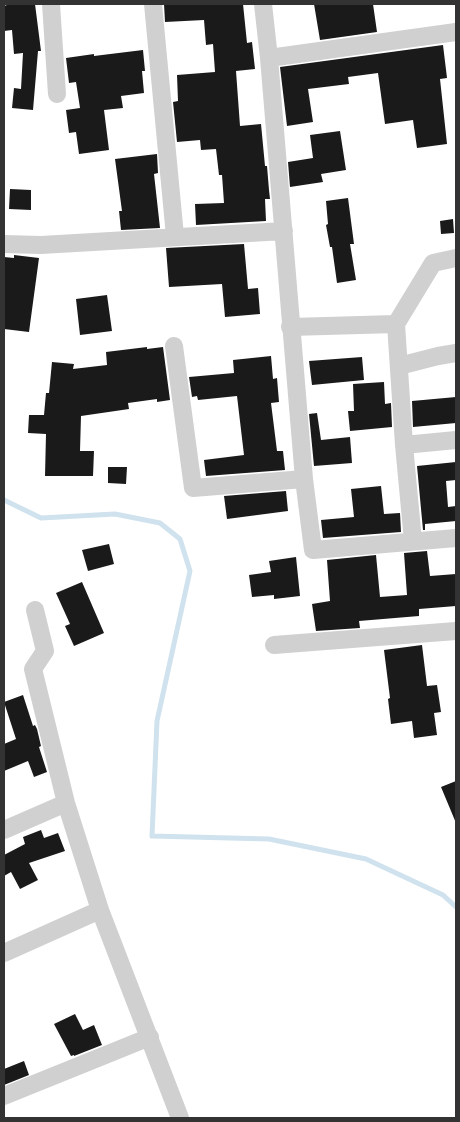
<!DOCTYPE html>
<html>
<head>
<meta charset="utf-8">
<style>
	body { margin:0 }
	#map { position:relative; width:460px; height:1122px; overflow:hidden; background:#fff; font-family:Karla,sans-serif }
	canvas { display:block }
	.frame { position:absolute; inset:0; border:5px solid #333; pointer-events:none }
</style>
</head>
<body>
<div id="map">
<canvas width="460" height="1122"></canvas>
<div class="frame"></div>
</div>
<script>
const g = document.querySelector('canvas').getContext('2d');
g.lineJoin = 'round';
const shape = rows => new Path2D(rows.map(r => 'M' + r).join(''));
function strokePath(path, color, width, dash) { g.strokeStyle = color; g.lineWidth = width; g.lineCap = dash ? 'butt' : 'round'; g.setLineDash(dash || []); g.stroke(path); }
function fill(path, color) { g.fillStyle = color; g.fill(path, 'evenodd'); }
const stream = shape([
	[4,500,41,518,115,514,160,523,180,539,190,571,157,721,152,836,269,839,366,859,443,895,456,907]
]);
const building = shape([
	[6,4,35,4,41,51,38,51,33,110,12,108,14,88,21,89,23,53,14,54,12,30,4,31,4,6,7,5],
	[164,4,243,4,247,43,252,42,255,69,236,71,240,126,261,124,265,166,267,166,269,190,270,199,265,199,266,221,196,225,195,204,224,203,222,175,219,175,216,149,201,150,200,140,177,142,173,102,178,101,177,75,215,72,213,44,206,45,204,20,165,22],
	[314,4,373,4,377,32,320,40],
	[443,45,447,78,440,79,447,144,417,148,413,120,385,124,378,73,348,77,349,84,308,89,313,122,287,126,280,67],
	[143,50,145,71,142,71,144,93,121,96,123,108,104,110,109,150,79,154,76,132,69,133,66,110,80,108,76,82,69,83,66,58,94,54,94,56],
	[340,131,346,170,321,174,323,182,290,187,288,162,313,158,310,135],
	[157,154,158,173,154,174,160,228,121,230,119,211,122,211,115,159],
	[10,189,31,190,31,210,9,209],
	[348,198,354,244,350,244,356,280,337,283,332,247,330,247,326,225,328,224,326,201],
	[453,219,454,233,441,234,440,221],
	[244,244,248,289,258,288,260,314,225,317,222,284,169,287,166,248],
	[14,255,39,258,29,332,4,329,4,257,14,258],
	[107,295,112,331,80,335,76,299],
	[147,347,147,349,163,347,170,400,157,402,157,399,128,403,129,409,81,416,80,451,94,451,93,476,45,476,46,434,28,433,29,415,44,415,46,393,49,393,52,362,74,364,73,369,107,365,106,352],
	[271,356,273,379,277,378,279,402,271,403,277,451,283,451,285,470,206,476,204,460,244,455,237,396,198,400,197,396,192,397,189,377,234,373,233,360],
	[362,357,364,380,312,385,309,361],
	[384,382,385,404,391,403,392,427,350,431,348,411,354,411,353,384],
	[456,397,456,423,413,427,412,401],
	[317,413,321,440,350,437,352,463,314,466,309,414],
	[456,462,456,480,446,481,448,507,456,506,456,521,425,524,425,530,423,530,417,466],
	[108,467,127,467,126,484,108,483],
	[381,486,384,514,400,513,401,532,323,538,321,520,354,517,351,489],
	[286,491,288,511,227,519,224,496],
	[109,544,114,564,88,571,82,550],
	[427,551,430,576,456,574,456,606,419,609,419,616,359,621,360,628,316,631,312,604,330,601,327,560,376,555,380,597,407,595,404,553],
	[296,557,300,596,274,599,274,595,252,597,249,575,271,572,269,561],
	[82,582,104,633,74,646,65,626,70,624,56,593],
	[422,645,427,686,437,685,441,712,434,713,437,735,414,738,412,721,391,724,388,699,390,698,384,650],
	[23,695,33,726,35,725,37,729,41,746,39,747,47,772,34,777,28,761,4,771,4,744,16,739,4,702],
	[456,781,456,823,441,787],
	[41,830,44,838,58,833,65,851,29,863,38,880,20,889,11,872,4,876,4,855,25,844,23,837],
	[75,1014,83,1030,94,1025,102,1045,74,1056,74,1055,71,1056,54,1024],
	[24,1061,29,1075,4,1085,4,1069]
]);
const minor = shape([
	[51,4,57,94],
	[153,4,175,236],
	[263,4,269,58,304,479,313,550,456,538],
	[269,58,456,32],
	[4,244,41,245,284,231],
	[396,324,433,263,456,258],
	[290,327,396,324,404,445,413,541],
	[174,346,193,488,304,479],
	[399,366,438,356,456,353],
	[404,445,456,440],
	[35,610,45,651,33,669,66,803,100,910,180,1118],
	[274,645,456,631],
	[4,830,66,803],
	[4,953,100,910],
	[4,1096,150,1037]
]);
strokePath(stream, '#cfe2ee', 5);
fill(building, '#1a1a1a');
strokePath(minor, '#d0d0d0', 18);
</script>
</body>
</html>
